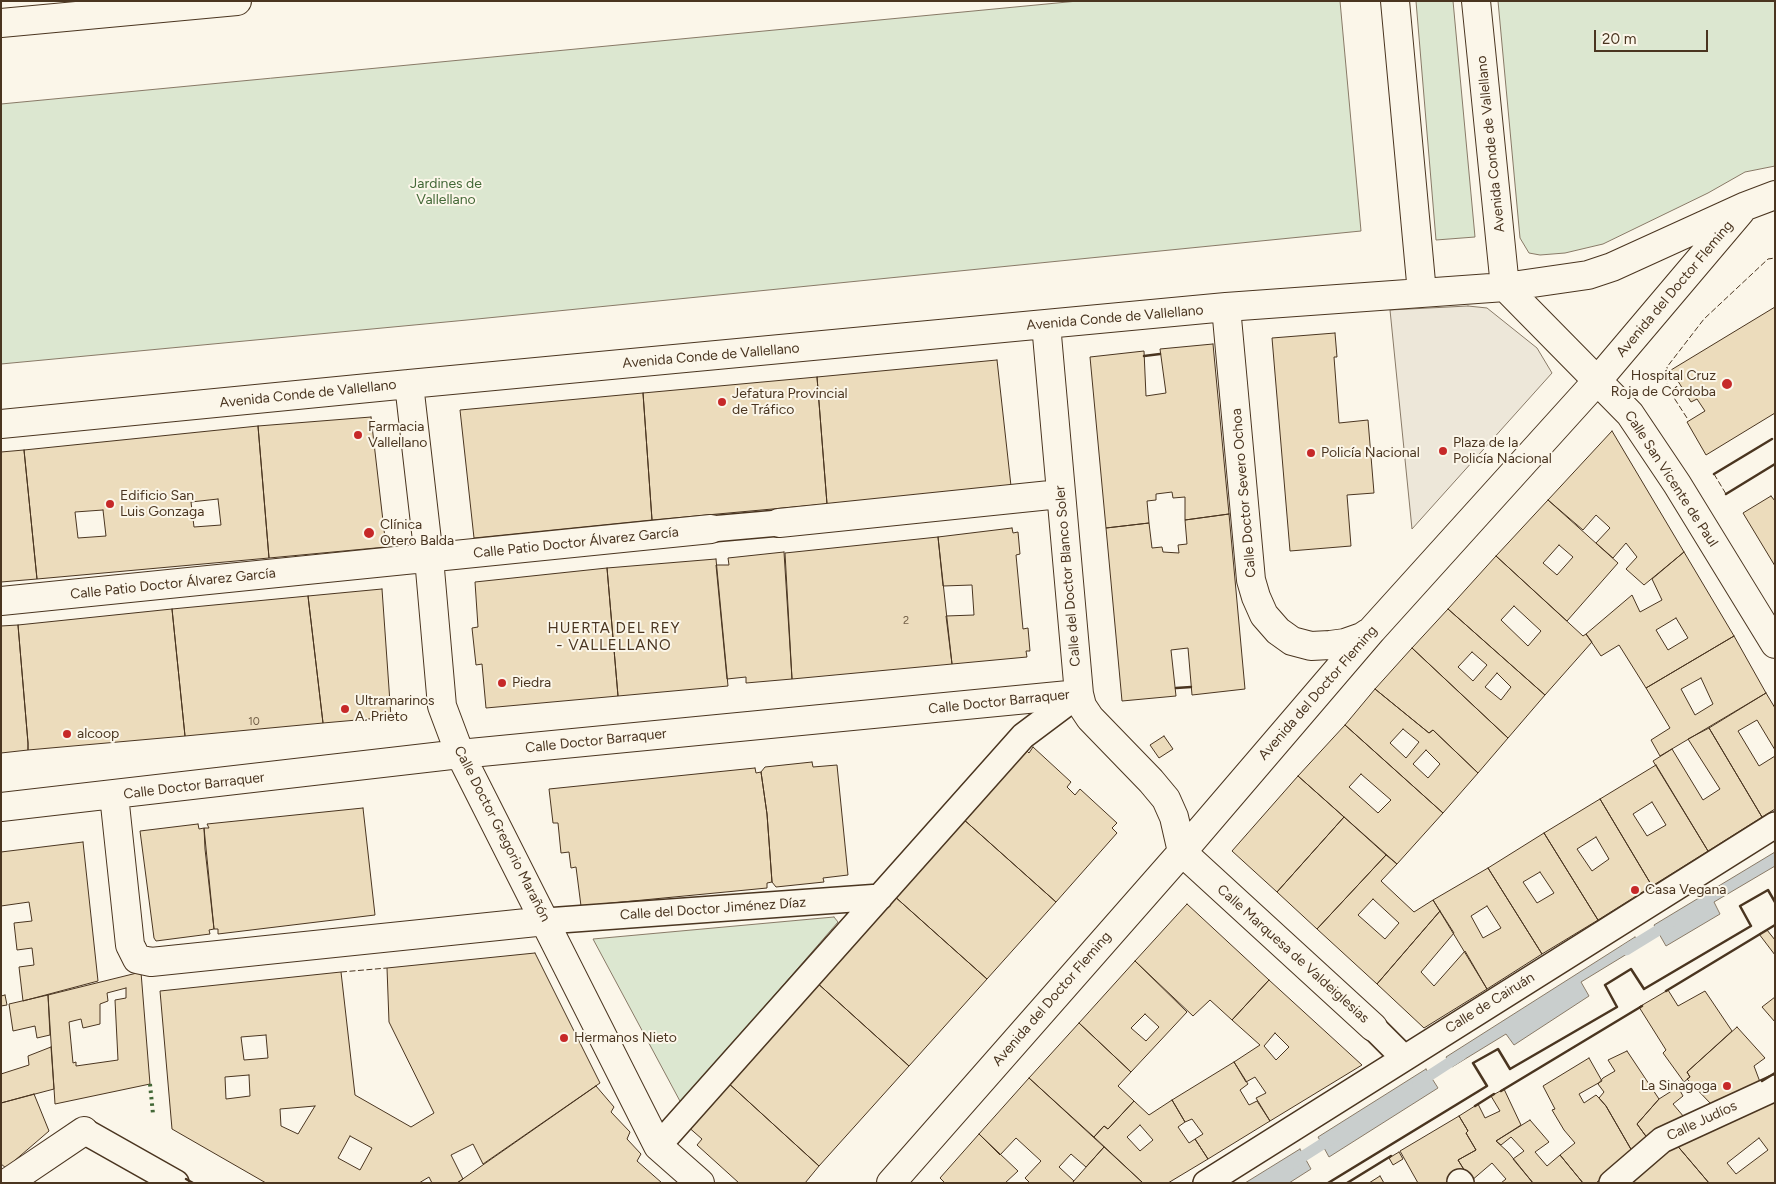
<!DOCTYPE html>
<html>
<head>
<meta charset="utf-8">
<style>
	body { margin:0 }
	#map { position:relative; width:1776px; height:1184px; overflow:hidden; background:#fbf6e9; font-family:Figtree,sans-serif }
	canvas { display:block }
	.frame { position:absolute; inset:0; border:2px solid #4a3520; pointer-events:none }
	.scale { position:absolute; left:1594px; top:30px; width:114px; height:22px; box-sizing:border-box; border:2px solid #4a3520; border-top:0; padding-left:6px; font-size:15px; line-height:18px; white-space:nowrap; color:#4a3520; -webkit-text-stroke:4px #fbf6e9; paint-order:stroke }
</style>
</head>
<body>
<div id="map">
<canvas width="1776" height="1184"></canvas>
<div class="frame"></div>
<div class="scale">20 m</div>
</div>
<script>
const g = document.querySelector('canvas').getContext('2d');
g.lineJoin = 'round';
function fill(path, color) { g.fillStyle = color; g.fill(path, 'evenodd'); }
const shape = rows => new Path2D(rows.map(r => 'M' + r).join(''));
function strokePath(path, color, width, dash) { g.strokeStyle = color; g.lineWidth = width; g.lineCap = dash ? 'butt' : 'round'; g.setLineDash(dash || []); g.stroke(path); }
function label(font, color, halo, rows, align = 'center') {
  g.font = font + ' Figtree,sans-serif'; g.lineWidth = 4; g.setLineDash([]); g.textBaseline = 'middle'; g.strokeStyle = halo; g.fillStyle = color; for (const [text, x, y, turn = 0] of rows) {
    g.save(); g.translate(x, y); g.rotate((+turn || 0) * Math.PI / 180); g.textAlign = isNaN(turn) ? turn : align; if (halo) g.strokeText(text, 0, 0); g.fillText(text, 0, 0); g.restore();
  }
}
const green = shape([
	[1078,1,1340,1,1361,231,467,320,1,364,1,104,1078,1],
	[1416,1,1453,1,1475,237,1436,240,1416,1],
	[1498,1,1775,1,1775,166,1745,172,1708,193,1603,244,1565,253,1540,255,1529,253,1520,238,1498,1],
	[834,917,838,922,681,1103,593,939,834,917]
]);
const parking = shape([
	[1468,306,1487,308,1537,348,1552,373,1412,529,1390,310,1468,306]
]);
const water = shape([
	[1775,852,1775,866,1714,902,1720,914,1666,946,1654,925,1775,852],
	[1635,937,1640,946,1581,982,1589,996,1514,1045,1506,1034,1452,1067,1446,1057,1635,937],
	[1426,1069,1438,1088,1329,1157,1318,1137,1426,1069],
	[1300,1149,1311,1169,1289,1183,1245,1183,1300,1149]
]);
const stream = shape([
	[1626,950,1670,923],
	[1418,1083,1461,1055],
	[1291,1164,1335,1136]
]);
const building = shape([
	[1775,307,1775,413,1706,455,1687,422,1705,411,1697,399,1691,402,1671,370,1775,307],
	[1335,333,1337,357,1334,357,1339,423,1368,420,1374,493,1347,495,1351,546,1290,551,1272,338,1335,333],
	[1213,344,1229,514,1185,520,1185,497,1173,498,1172,492,1156,494,1156,500,1147,501,1149,523,1106,528,1090,357,1144,351,1146,396,1166,393,1160,349,1213,344],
	[997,360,1011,486,827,504,817,377,997,360],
	[817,377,827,504,652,520,643,393,817,377],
	[643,393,652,520,474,538,460,410,643,393],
	[371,417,386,547,269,558,258,426,371,417],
	[258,426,269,558,37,579,24,450,258,426],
	[218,499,221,525,194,527,191,502,218,499],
	[103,510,106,536,78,538,75,512,103,510],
	[1612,431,1684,552,1644,585,1626,569,1637,557,1626,543,1613,558,1596,543,1610,528,1608,526,1596,515,1583,530,1548,500,1612,431],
	[24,450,37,579,1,582,1,452,24,450],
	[1771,496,1775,501,1775,566,1743,513,1771,496],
	[1548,500,1618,563,1567,621,1496,556,1548,500],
	[1559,545,1573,557,1557,575,1543,563,1559,545],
	[1229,514,1245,689,1192,695,1188,648,1171,650,1176,696,1122,701,1106,528,1149,523,1152,548,1162,547,1163,552,1179,553,1178,545,1187,544,1185,520,1229,514],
	[1012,528,1013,533,1018,532,1020,554,1016,555,1023,629,1028,628,1030,651,1026,651,1027,657,952,664,946,616,974,615,972,585,943,586,938,537,1012,528],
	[938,537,952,664,792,679,785,553,938,537],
	[784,552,792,679,746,683,746,677,727,679,716,565,729,565,728,558,784,552],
	[1684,552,1734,636,1646,688,1619,645,1601,656,1586,634,1632,595,1640,612,1662,600,1652,579,1684,552],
	[1676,618,1688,638,1668,650,1656,630,1676,618],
	[1496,556,1583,636,1586,634,1592,642,1545,695,1448,609,1496,556],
	[1514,606,1541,631,1528,646,1501,620,1514,606],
	[716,559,728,686,618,696,607,568,716,559],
	[607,568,618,696,486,708,482,664,476,665,472,628,478,627,475,582,607,568],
	[382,589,391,717,323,723,308,596,382,589],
	[308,596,323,723,185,736,172,609,308,596],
	[172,609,185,736,28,750,28,743,18,625,172,609],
	[1448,609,1545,695,1508,738,1412,648,1448,609],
	[1472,652,1487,665,1473,681,1458,667,1472,652],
	[1497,673,1511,687,1501,700,1485,687,1497,673],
	[18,625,28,743,28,750,1,753,1,626,18,625],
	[1734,636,1766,693,1660,756,1651,740,1670,728,1646,688,1734,636],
	[1701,678,1713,704,1695,715,1681,689,1701,678],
	[1412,648,1508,738,1478,773,1433,730,1429,733,1375,689,1412,648],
	[1375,689,1429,733,1433,730,1478,773,1443,813,1345,725,1375,689],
	[1403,729,1419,742,1406,758,1390,743,1403,729],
	[1426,750,1440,764,1428,778,1413,764,1426,750],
	[1766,693,1775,708,1775,750,1757,720,1738,731,1759,766,1775,756,1775,809,1762,817,1709,728,1766,693],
	[1345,725,1443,813,1397,864,1298,776,1345,725],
	[1361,774,1391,800,1378,813,1349,787,1361,774],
	[1709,728,1762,817,1708,851,1653,761,1672,749,1703,800,1720,789,1688,739,1709,728],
	[1164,736,1173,749,1159,758,1150,745,1164,736],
	[1033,747,1071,782,1067,787,1075,795,1080,789,1117,823,1112,828,1117,833,1056,902,962,818,1024,748,1029,753,1033,747],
	[812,762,813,767,837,765,848,875,823,878,824,882,776,887,772,882,767,814,761,772,765,767,812,762],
	[1656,765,1708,851,1652,886,1600,799,1656,765],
	[1652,802,1666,825,1647,836,1633,814,1652,802],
	[755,768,756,773,761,772,767,814,772,882,767,883,767,888,581,906,576,867,571,868,569,852,561,853,558,823,553,823,549,789,755,768],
	[1298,776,1344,817,1277,892,1232,851,1298,776],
	[1600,799,1652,886,1598,920,1544,833,1600,799],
	[1596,837,1609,859,1592,871,1577,849,1596,837],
	[363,808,375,915,218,934,218,929,214,929,205,849,204,828,209,828,207,824,363,808],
	[1344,817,1386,855,1317,929,1277,892,1344,817],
	[962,818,1056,902,987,979,893,895,962,818],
	[198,824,199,829,204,828,214,929,209,930,210,934,156,941,154,938,140,831,198,824],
	[1544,833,1598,920,1542,954,1488,868,1544,833],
	[1540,872,1554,893,1537,903,1523,882,1540,872],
	[83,842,98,981,23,1001,19,967,34,965,32,948,17,950,14,923,32,921,29,902,1,906,1,852,83,842],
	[1386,855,1397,864,1381,881,1414,912,1433,900,1440,911,1377,984,1317,929,1386,855],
	[1373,899,1399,923,1385,939,1358,915,1373,899],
	[1488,868,1542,954,1487,989,1433,900,1488,868],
	[1487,906,1501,928,1483,938,1471,916,1487,906],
	[893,895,987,979,909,1066,815,981,893,895],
	[1187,904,1269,980,1232,1020,1210,1000,1193,1016,1135,961,1187,904],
	[1440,911,1454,933,1421,972,1434,986,1465,951,1487,989,1424,1028,1377,984,1440,911],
	[1767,930,1775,940,1775,955,1759,934,1767,930],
	[535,953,600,1083,483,1164,473,1144,451,1155,463,1179,457,1183,432,1183,429,1177,419,1183,266,1183,172,1129,160,991,341,972,355,1095,411,1127,434,1113,389,1022,387,968,535,953],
	[266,1035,268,1058,244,1060,241,1037,266,1035],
	[249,1075,250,1096,226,1099,225,1077,249,1075],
	[315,1106,298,1134,281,1126,280,1109,315,1106],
	[350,1136,372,1148,360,1170,338,1158,350,1136],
	[1135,961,1187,1012,1131,1072,1079,1023,1135,961],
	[1145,1014,1159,1027,1146,1041,1131,1028,1145,1014],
	[141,972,150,1084,55,1104,48,995,141,972],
	[126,988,126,998,115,1000,118,1060,76,1066,76,1062,73,1063,69,1022,81,1019,83,1028,100,1024,100,1004,108,1001,107,993,126,988],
	[1269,980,1362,1065,1270,1121,1256,1098,1266,1093,1255,1077,1246,1082,1234,1062,1260,1045,1232,1020,1269,980],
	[1275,1033,1289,1047,1276,1060,1264,1046,1275,1033],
	[815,981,909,1066,819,1166,726,1081,815,981],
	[1668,990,1678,1006,1705,991,1732,1031,1687,1072,1690,1077,1684,1082,1663,1053,1666,1050,1639,1007,1668,990],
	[5,995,7,1005,1,1006,1,996,5,995],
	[48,995,50,1035,37,1038,35,1026,13,1031,9,1004,48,995],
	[1775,997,1775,1022,1762,1007,1775,997],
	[1079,1023,1131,1072,1118,1086,1134,1101,1108,1129,1104,1126,1094,1137,1029,1078,1079,1023],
	[1737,1027,1765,1058,1754,1066,1760,1082,1711,1104,1687,1079,1690,1077,1687,1072,1737,1027],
	[51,1047,54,1089,1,1103,1,1074,29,1065,28,1056,51,1047],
	[1627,1051,1659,1099,1637,1124,1648,1139,1632,1151,1606,1106,1599,1098,1604,1092,1598,1084,1603,1078,1615,1071,1608,1060,1627,1051],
	[1589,1058,1602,1081,1579,1094,1584,1103,1596,1095,1599,1098,1606,1106,1632,1151,1596,1183,1583,1183,1560,1155,1575,1143,1564,1130,1552,1110,1555,1109,1543,1086,1589,1058],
	[1234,1062,1248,1084,1240,1090,1249,1105,1257,1101,1270,1121,1208,1159,1195,1139,1203,1134,1192,1119,1185,1122,1172,1100,1234,1062],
	[1029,1078,1104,1147,1086,1167,1071,1154,1059,1167,1074,1181,1072,1183,1030,1183,1025,1178,1041,1161,1016,1138,1000,1155,979,1134,1029,1078],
	[726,1081,819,1166,805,1183,739,1183,697,1145,702,1139,686,1125,726,1081],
	[596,1086,614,1107,611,1112,630,1132,627,1139,641,1154,637,1161,662,1183,457,1183,596,1086],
	[1678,1087,1683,1096,1673,1104,1684,1117,1648,1139,1637,1124,1659,1099,1678,1087],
	[1504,1089,1521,1125,1496,1141,1508,1152,1533,1183,1501,1183,1506,1179,1492,1163,1471,1181,1458,1160,1476,1150,1466,1133,1468,1131,1459,1116,1478,1104,1485,1118,1500,1111,1491,1096,1504,1089],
	[34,1094,49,1131,6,1168,1,1164,1,1103,34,1094],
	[1172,1100,1185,1122,1178,1127,1189,1143,1195,1139,1208,1159,1168,1183,1143,1183,1094,1137,1104,1126,1108,1129,1134,1101,1149,1115,1172,1100],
	[1140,1125,1153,1140,1140,1151,1127,1137,1140,1125],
	[1775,1100,1775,1183,1709,1183,1675,1143,1775,1100],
	[1759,1138,1768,1150,1736,1174,1727,1163,1759,1138],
	[1459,1116,1468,1131,1466,1133,1476,1150,1458,1160,1468,1176,1458,1183,1418,1183,1400,1151,1459,1116],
	[1530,1120,1549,1142,1535,1152,1547,1166,1560,1155,1583,1183,1533,1183,1513,1159,1524,1151,1511,1137,1501,1145,1496,1141,1530,1120],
	[979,1134,1018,1171,1005,1183,945,1183,940,1178,979,1134],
	[1675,1143,1709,1183,1629,1183,1675,1143],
	[1104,1147,1143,1183,1072,1183,1104,1147],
	[1399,1152,1403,1159,1393,1165,1389,1158,1399,1152],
	[1380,1176,1384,1183,1369,1183,1380,1176]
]);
const pedestrian = shape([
	[711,529,779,523],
	[546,921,880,897],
	[1373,1027,1404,1058],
	[84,1131,176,1183],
	[658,1146,1023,736,1079,694],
	[1460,1182,1461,1183],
	[1206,1183,1775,825],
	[1612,1183,1662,1140,1775,1088]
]);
const minor = shape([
	[1395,1,1422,293],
	[1476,1,1505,287,1630,414,1677,484,1775,644],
	[1226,307,1251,580,1256,597,1264,615,1278,631,1292,641,1311,646,1330,645,1345,643,1362,637,1368,633],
	[1046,324,1079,694,1082,706,1090,718,1151,781,1166,799,1174,817,1182,852,1373,1027],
	[409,384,429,558,442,706,460,754,658,1146,700,1183],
	[1,424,409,384,1226,307,1505,287,1588,275,1612,267,1746,206,1775,195],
	[779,523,1060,494],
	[1,601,711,529],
	[114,795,130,945,137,959,151,962,546,921],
	[1,807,460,754,1079,694],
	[7,1183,84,1131],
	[891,1183,1182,852,1372,630,1597,381,1740,212]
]);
const primary = shape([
	[1,23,237,1]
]);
const hedge = shape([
	[150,1084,153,1114]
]);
const fence = shape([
	[1687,418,1667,387,1667,367,1704,319,1768,259,1775,258],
	[1714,474,1726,494],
	[341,972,387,968],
	[1668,990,1689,977]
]);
const wall = shape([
	[1144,356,1160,354],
	[1714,474,1772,439],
	[1726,494,1775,464],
	[1176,688,1191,687],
	[1666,991,1775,925],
	[1762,1081,1775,1073],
	[1501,1091,1642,1006],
	[1475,1106,1494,1094],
	[186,1179,193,1183],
	[1328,1183,1487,1086,1473,1063,1498,1049,1510,1069,1617,1007,1605,985,1631,969,1644,989,1751,926,1740,906,1768,890,1775,902],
	[1347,1183,1391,1156]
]);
const markers = [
	[1727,384,6,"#c62828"],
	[722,402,5,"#c62828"],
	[358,435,5,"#c62828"],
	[1443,451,5,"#c62828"],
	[1311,453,5,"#c62828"],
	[110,504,5,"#c62828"],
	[369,533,6,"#c62828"],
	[502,683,5,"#c62828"],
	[345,709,5,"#c62828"],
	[67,734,5,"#c62828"],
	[1635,890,5,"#c62828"],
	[564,1038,5,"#c62828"],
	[1727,1086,5,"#c62828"]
];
const numberNames = [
	["2",906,621],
	["10",254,722]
];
const streetNames = [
	["Avenida Conde de Vallellano",1491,144,-96],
	["Avenida del Doctor Fleming",1675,289,-50],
	["Avenida Conde de Vallellano",1115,318,-5],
	["Avenida Conde de Vallellano",711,356,-5],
	["Avenida Conde de Vallellano",308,394,-6],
	["Calle San Vicente de Paul",1671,479,57],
	["Calle Doctor Severo Ochoa",1244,493,-95],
	["Calle Patio Doctor Álvarez García",576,543,-6],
	["Calle del Doctor Blanco Soler",1068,576,-95],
	["Calle Patio Doctor Álvarez García",173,584,-6],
	["Avenida del Doctor Fleming",1318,693,-49],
	["Calle Doctor Barraquer",999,702,-6],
	["Calle Doctor Barraquer",596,741,-6],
	["Calle Doctor Barraquer",194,786,-7],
	["Calle Doctor Gregorio Marañón",502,834,63],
	["Calle del Doctor Jiménez Díaz",713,909,-4],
	["Calle Marquesa de Valdeiglesias",1293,954,42],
	["Avenida del Doctor Fleming",1052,999,-49],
	["Calle de Cairuán",1490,1003,-32],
	["Calle Judíos",1702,1121,-25]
];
const parkNames = [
	["Jardines de",446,184],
	["Vallellano",446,200]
];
const poiNames = [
	["Hospital Cruz",1716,376,"right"],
	["Roja de Córdoba",1716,392,"right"],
	["Jefatura Provincial",732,394],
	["de Tráfico",732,410],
	["Farmacia",368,427],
	["Vallellano",368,443],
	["Plaza de la",1453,443],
	["Policía Nacional",1453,459],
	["Policía Nacional",1321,453],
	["Edificio San",120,496],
	["Luis Gonzaga",120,512],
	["Clínica",380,525],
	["Otero Balda",380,541],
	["Piedra",512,683],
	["Ultramarinos",355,701],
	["A. Prieto",355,717],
	["alcoop",77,734],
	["Casa Vegana",1645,890],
	["Hermanos Nieto",574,1038],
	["La Sinagoga",1717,1086,"right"]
];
const neighbourhoodNames = [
	["HUERTA DEL REY",614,629],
	["- VALLELLANO",614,646]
];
fill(green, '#dce7d0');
strokePath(green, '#887966', 1);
fill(parking, '#ede7d9');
strokePath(parking, '#887966', 1);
fill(water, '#c9cecd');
strokePath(water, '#887966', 1);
strokePath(stream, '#c9cecd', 11);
fill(building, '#ecdcbc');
strokePath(building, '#4a3520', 1);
strokePath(pedestrian, '#4a3520', 28);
strokePath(minor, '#4a3520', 30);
strokePath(primary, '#4a3520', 30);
strokePath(pedestrian, '#fbf6e9', 25);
strokePath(minor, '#fbf6e9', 28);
strokePath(primary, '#fbf6e9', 28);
strokePath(hedge, '#436837', 4, [2.5, 4]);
strokePath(fence, '#4a3520', 1, [6, 2.5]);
strokePath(wall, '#4a3520', 2.5);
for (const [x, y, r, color] of markers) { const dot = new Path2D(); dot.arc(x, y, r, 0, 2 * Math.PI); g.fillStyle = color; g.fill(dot); strokePath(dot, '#fbf6e9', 2); }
label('11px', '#725f47', null, numberNames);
label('14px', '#4a3520', '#fbf6e9', streetNames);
label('14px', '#436837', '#fbf6e9', parkNames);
label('14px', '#4a3520', '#fbf6e9', poiNames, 'left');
g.letterSpacing = '1px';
label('15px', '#4a3520', '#fbf6e9', neighbourhoodNames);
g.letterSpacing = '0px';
</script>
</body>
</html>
